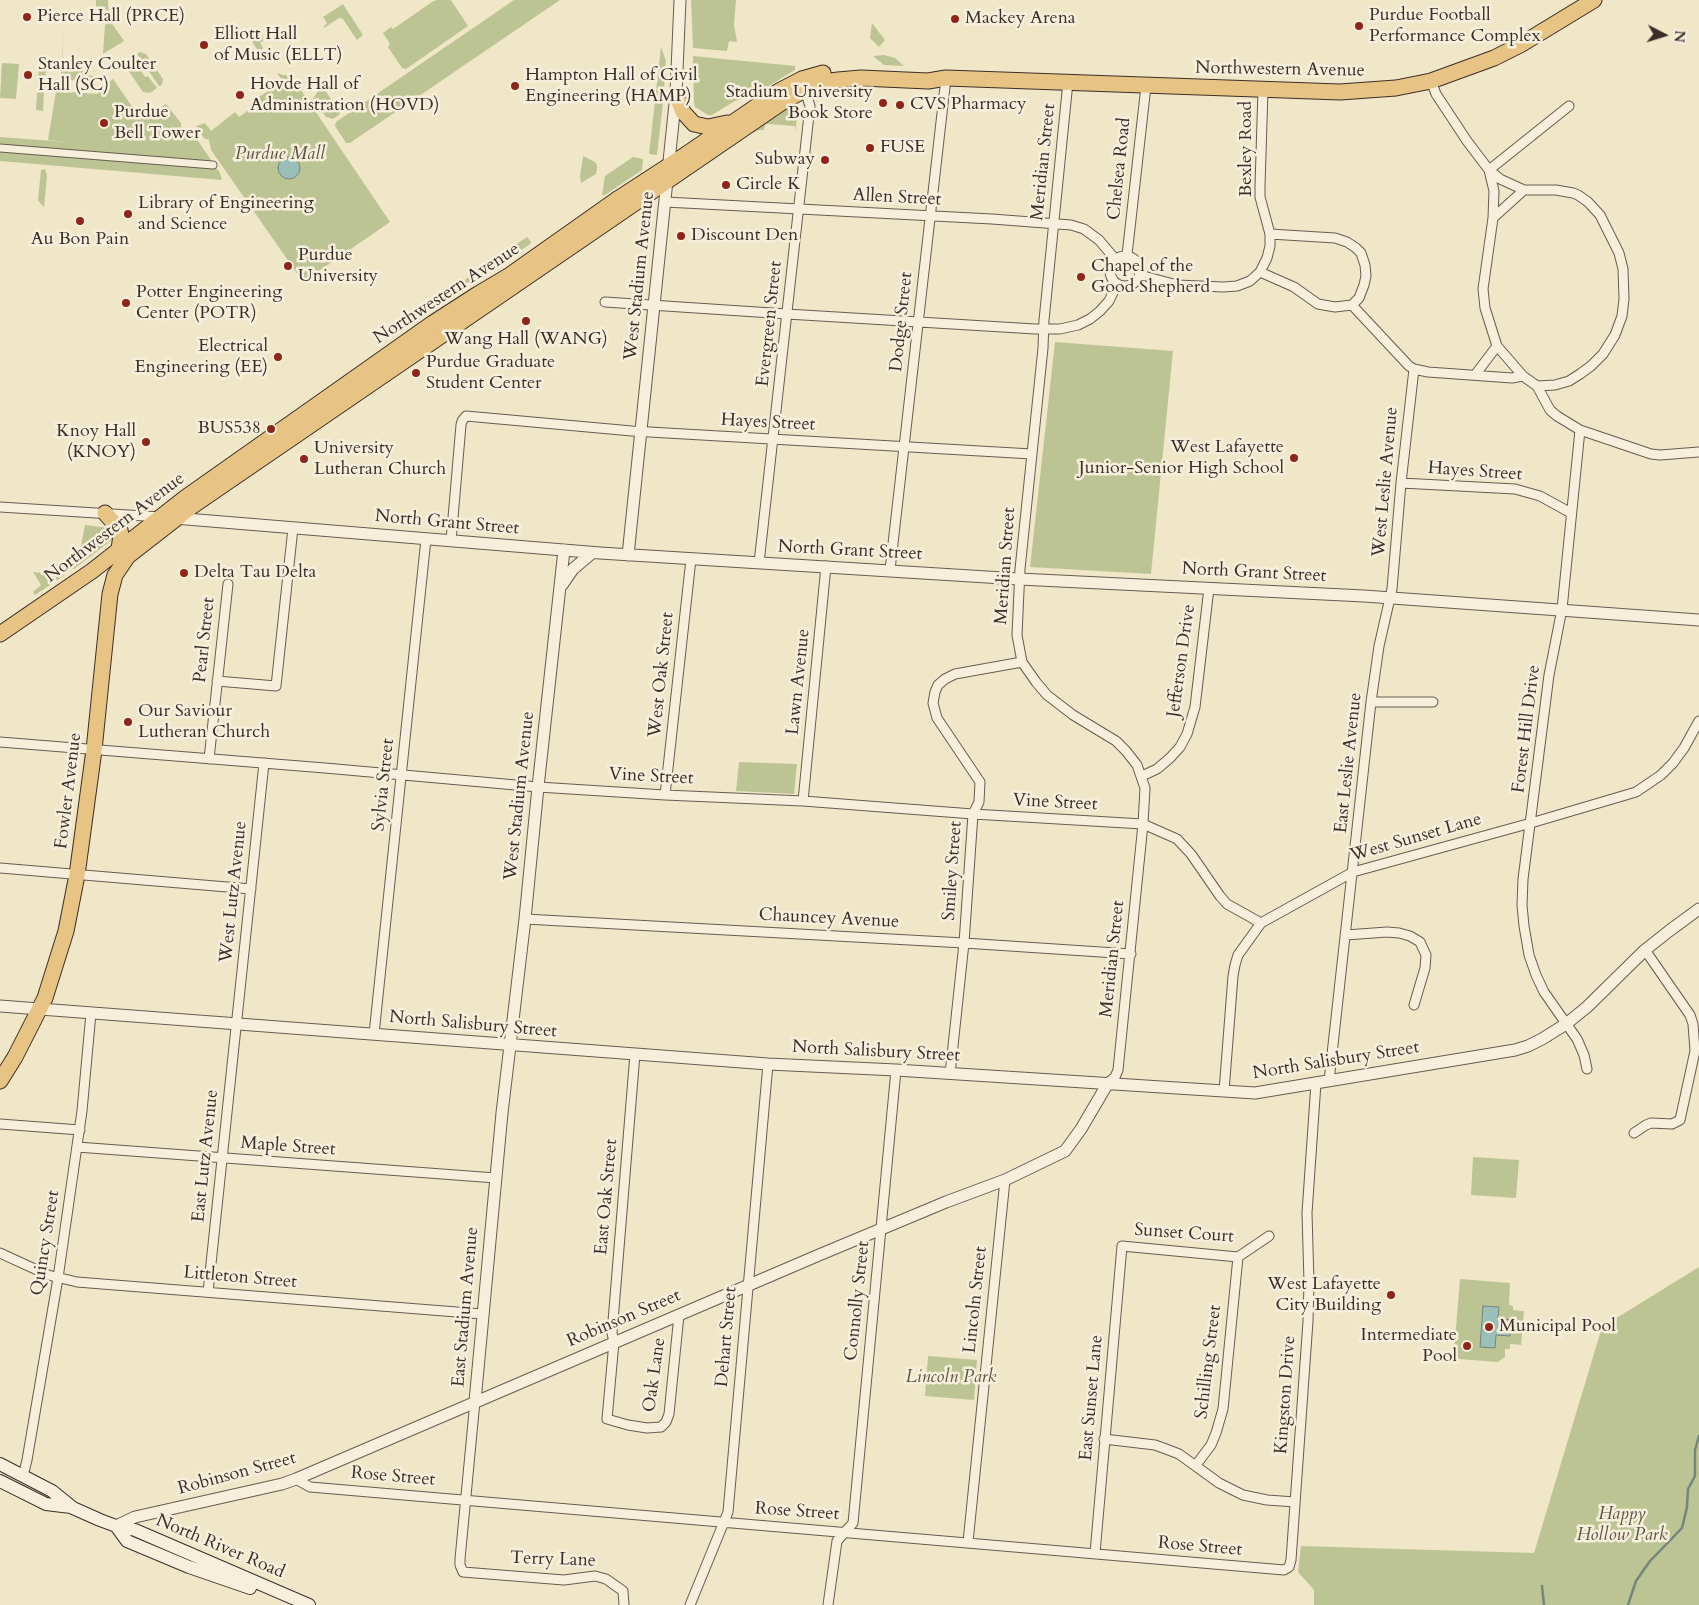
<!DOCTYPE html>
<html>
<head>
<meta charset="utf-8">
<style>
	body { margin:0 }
	#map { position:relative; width:1699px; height:1605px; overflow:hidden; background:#f0e7c9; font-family:Cardo,serif }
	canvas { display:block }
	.north { position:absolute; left:1639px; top:10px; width:50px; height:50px; -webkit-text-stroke:4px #f5efdc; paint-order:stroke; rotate:95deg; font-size:14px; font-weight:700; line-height:20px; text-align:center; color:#3b2d28 }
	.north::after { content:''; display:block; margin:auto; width:18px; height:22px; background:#3b2d28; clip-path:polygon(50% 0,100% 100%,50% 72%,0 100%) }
</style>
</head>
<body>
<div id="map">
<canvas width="1699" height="1605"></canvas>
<div class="north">N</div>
</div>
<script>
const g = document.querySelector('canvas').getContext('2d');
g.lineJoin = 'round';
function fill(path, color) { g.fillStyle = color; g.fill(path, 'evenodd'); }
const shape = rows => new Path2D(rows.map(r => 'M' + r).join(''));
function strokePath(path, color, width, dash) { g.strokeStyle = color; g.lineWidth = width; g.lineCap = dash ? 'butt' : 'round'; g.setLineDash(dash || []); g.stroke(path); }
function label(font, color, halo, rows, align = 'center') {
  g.font = font + ' Cardo,serif'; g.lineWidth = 5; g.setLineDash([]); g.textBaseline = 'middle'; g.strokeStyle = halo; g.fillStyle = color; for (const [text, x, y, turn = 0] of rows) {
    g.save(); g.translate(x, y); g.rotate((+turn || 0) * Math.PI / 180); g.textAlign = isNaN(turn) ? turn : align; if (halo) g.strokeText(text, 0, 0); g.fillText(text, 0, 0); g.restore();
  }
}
const green = shape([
	[96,0,108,0,109,17,100,16,100,13,96,11],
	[437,0,451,0,468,26,406,69,402,68,388,47,390,44,383,33,391,27,393,29,432,2],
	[514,0,560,0,350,143,346,143,335,126,336,122],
	[691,0,736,0,734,25,737,42,729,41,727,51,693,48],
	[343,4,363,35,357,40,343,19,339,18,324,28,324,26,327,23,323,17],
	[108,23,113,25,124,41,103,54,105,25],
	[872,23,885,40,879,47,870,38],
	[64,25,62,69,86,71,86,75,94,76,95,80,93,81,65,80,61,77],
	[257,28,265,39,260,43,263,48,259,52,247,34],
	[661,47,666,61,663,103,657,155,649,154],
	[140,52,146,54,163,79,162,85,159,86,137,54],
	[884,55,895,58,904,66,884,65,873,56],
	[693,56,795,66,795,70,754,95,735,101,712,115,708,115,695,107,694,103],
	[135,57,143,69,141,71,145,77,148,76,157,88,150,93,143,92,126,67,128,62],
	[2,63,19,64,16,99,0,98],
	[39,64,46,65,45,85,42,85,41,90,44,91,43,111,36,110],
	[277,73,283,75,289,75,291,83,299,87,390,222,303,282,211,150,209,140,204,138,196,126,205,123,211,131,235,112,239,117,262,101,259,101,257,98,283,82],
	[113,79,133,108,154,112,166,104,181,123,182,135,196,138,220,173,222,180,0,161,0,137,67,142,48,140,56,91,97,94,106,84],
	[325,90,340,113,339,115,333,119,326,117,313,99,318,91],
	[794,103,799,107,795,132,795,126,767,124,765,125,764,130,758,130,754,133,753,131],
	[583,156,595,162,597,165,597,169,596,174,581,183,580,176],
	[633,157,643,159,642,170,605,195,602,195,605,176],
	[45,169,47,176,44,207,41,204,38,200,41,170],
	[527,237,531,242,530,244,514,255,493,260],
	[483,268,487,273,459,288,457,285],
	[1055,342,1173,351,1151,574,1030,567],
	[85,525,108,528,112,533,112,540,74,569,49,567,50,563,64,563,68,557,71,556,79,560,82,559,81,546],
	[33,572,65,575,35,595,33,592,41,585],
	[739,762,797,764,794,794,736,791],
	[1473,1157,1519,1160,1516,1198,1471,1195],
	[1699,1267,1699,1605,1314,1605,1314,1590,1298,1572,1301,1546,1534,1553,1602,1327],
	[1460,1279,1510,1283,1509,1305,1513,1306,1513,1310,1524,1311,1521,1345,1510,1344,1510,1349,1505,1349,1505,1357,1498,1362,1459,1359,1454,1351],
	[928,1356,977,1360,974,1400,925,1396]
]);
const water = shape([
	'278 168a11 11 0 1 1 22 0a11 11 0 1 1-22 0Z',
	[1483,1306,1499,1307,1498,1318,1511,1320,1510,1336,1496,1335,1495,1348,1480,1347,1483,1306]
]);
const stream = shape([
	[1542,1586,1544,1605],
	[1628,1605,1636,1581,1650,1561,1682,1528,1687,1507,1688,1489,1695,1476,1695,1450,1699,1436]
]);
const pedestrian = shape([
	[0,148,213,165]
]);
const minor = shape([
	[1431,81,1436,94,1467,141,1489,170,1500,179,1524,190,1556,190,1573,193,1578,195,1588,202,1600,215,1619,253,1623,269,1624,299,1622,316,1615,335,1603,354,1591,366,1580,374,1569,381,1555,385,1537,386],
	[1068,82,1044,320,1043,348,1020,569,1017,635,1022,662,1036,682,1047,695,1073,715,1116,741,1126,751,1137,765,1145,788,1143,824,1118,1070,1115,1077,1108,1083],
	[665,202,992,219,1071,225,1084,229,1099,240,1115,259],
	[1493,218,1494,191,1489,170,1569,106],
	[1270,234,1335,238,1347,242,1356,248,1361,253,1365,265,1366,276,1364,285,1359,298,1352,305],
	[1127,255,1146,86],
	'1110 271a15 15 0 1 1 30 0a15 15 0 1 1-30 0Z',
	[1260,272,1294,287,1318,304,1335,307,1352,305,1409,366,1414,369,1428,372,1512,378,1523,376,1537,386,1550,410,1557,416,1580,430,1651,454,1660,455,1699,452],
	[1140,275,1177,285,1223,287,1237,286,1250,281,1260,272,1267,258,1270,246,1270,234,1260,197,1260,186,1263,90],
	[605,302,787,314,1035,329,1060,329,1078,325,1090,319,1100,311,1109,301,1117,284],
	[1475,375,1497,346],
	[1523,376,1497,346,1485,308,1483,289,1493,218,1524,190],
	[1580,430,1562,609,1549,675,1523,879,1522,905,1524,926,1529,955,1536,975,1544,992,1577,1039,1584,1055,1587,1069],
	[1401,483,1515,489,1540,496,1571,513],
	[0,507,160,517],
	[451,541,461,425,462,421,466,416,632,431,1032,454],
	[759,563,810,106,805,90],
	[890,570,946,78],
	[217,681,276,686,293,528],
	[1371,702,1433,702],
	[0,742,325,768,538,787,665,795,803,801,973,814,1143,824,1177,839,1191,854,1220,896,1227,904,1261,923],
	[209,759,228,584],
	[1142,776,1157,769,1170,758,1180,747,1187,734,1195,707,1209,588],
	[665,795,691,559],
	[803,801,826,566],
	[0,868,251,889],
	[525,919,964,943,1131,954],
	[1346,935,1387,932,1399,933,1410,936,1420,942,1426,955,1425,968,1414,1005],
	[374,1034,426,539],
	[635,1054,612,1333,614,1342,607,1419,628,1425,647,1428,661,1427,666,1422,669,1414,679,1315],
	[950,1074,964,943,973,814,979,802,980,782,937,718,933,703,935,692,938,685,945,679,955,674,1022,662],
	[1329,1081,1371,702,1379,646,1392,589,1401,483,1414,369],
	[1224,1091,1233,976,1235,965,1238,955,1261,923,1353,872,1531,823,1636,792,1661,775,1673,763,1684,748,1699,721],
	[0,1124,80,1130],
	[1634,1133,1646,1125,1651,1123,1672,1124,1680,1120,1695,1051,1693,1024,1690,1015,1645,950],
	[77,1147,496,1178],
	[0,1253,48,1275,77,1282,482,1314],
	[208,1292,264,763],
	[475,1401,460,1559,460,1565,463,1572,564,1580,595,1576,606,1579,623,1591,624,1605],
	[1104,1439,1155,1445,1166,1449,1179,1454,1219,1483,1243,1495,1267,1500,1295,1502],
	[1196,1465,1211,1445,1216,1433,1223,1409,1238,1257],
	[23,1476,27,1460,58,1278,82,1111,91,1013],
	[296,1479,310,1487,1284,1570,1289,1567,1291,1560,1308,1321,1309,1282,1307,1213,1316,1083],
	[968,1542,1005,1180],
	[1095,1553,1122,1246,1238,1257,1269,1236],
	[690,1605,728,1512,768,1064],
	[828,1605,837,1541,853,1523,896,1070]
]);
const tertiary = shape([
	[174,518,600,553,1019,579,1364,596,1699,620],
	[628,555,676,94,680,0],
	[562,585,573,569,592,553],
	[0,1006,768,1064,896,1070,1255,1093,1515,1050,1528,1046,1542,1039,1566,1024,1587,1007,1645,950,1669,931,1699,909],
	[475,1401,502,1113,525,919,538,787,564,550],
	[116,1526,135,1517,282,1484,296,1479,819,1255,946,1202,1005,1180,1065,1151,1081,1129,1108,1083]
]);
const secondary = shape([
	[0,1464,52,1491,73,1508,100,1520,116,1526,135,1530,309,1605],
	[0,1481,46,1504,71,1507],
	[116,1526,127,1541,189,1567,250,1588]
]);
const primary = shape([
	[676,94,683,112,694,124,708,127,727,123],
	[105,513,120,530,121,535,119,549],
	[0,634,92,571,185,498,433,323,478,294,510,275,619,198,682,157,779,91,802,79,823,73],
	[0,1081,15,1057,45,998,66,931,77,875,94,750,110,594,115,575,128,556,191,507,784,101,805,90,824,82,838,80,861,78,928,81,946,78,1340,92,1396,88,1431,81,1494,58,1520,45,1594,0]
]);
const markers = [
	[27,17,5,"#8f2418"],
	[955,19,5,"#8f2418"],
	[1359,26,5,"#8f2418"],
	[204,45,5,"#8f2418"],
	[28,75,5,"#8f2418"],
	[515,86,5,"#8f2418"],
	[240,95,5,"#8f2418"],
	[883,103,5,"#8f2418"],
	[900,105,5,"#8f2418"],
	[104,123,5,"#8f2418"],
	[870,148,5,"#8f2418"],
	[825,160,5,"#8f2418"],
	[726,185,5,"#8f2418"],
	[128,214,5,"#8f2418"],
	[80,221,5,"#8f2418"],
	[681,236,5,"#8f2418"],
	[288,266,5,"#8f2418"],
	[1081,277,5,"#8f2418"],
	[126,303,5,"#8f2418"],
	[526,321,5,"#8f2418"],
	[278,357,5,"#8f2418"],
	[416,373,5,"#8f2418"],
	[271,429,5,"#8f2418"],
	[146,442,5,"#8f2418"],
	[1294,458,5,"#8f2418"],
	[304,459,5,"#8f2418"],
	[184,573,5,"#8f2418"],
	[128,722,5,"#8f2418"],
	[1391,1295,5,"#8f2418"],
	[1489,1327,5,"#8f2418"],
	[1467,1346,5,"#8f2418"]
];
const poiNames = [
	["Purdue Football",1369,16],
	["Performance Complex",1369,37],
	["Pierce Hall (PRCE)",37,17],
	["Mackey Arena",965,19],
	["Elliott Hall",214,35],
	["of Music (ELLT)",214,56],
	["Stanley Coulter",38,65],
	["Hall (SC)",38,86],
	["Hampton Hall of Civil",525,76],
	["Engineering (HAMP)",525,97],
	["Hovde Hall of",250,85],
	["Administration (HOVD)",250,106],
	["Stadium University",873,93,"right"],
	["Book Store",873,114,"right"],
	["CVS Pharmacy",910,105],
	["Purdue",114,113],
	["Bell Tower",114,134],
	["FUSE",880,148],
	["Subway",815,160,"right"],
	["Circle K",736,185],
	["Library of Engineering",138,204],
	["and Science",138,225],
	["Discount Den",691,236],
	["Au Bon Pain",80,240,"center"],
	["Purdue",298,256],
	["University",298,277],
	["Chapel of the",1091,267],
	["Good Shepherd",1091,288],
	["Potter Engineering",136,293],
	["Center (POTR)",136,314],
	["Wang Hall (WANG)",526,340,"center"],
	["Electrical",268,347,"right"],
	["Engineering (EE)",268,368,"right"],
	["Purdue Graduate",426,363],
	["Student Center",426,384],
	["BUS538",261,429,"right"],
	["Knoy Hall",136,432,"right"],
	["(KNOY)",136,453,"right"],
	["West Lafayette",1284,448,"right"],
	["Junior-Senior High School",1284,469,"right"],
	["University",314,449],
	["Lutheran Church",314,470],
	["Delta Tau Delta",194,573],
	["Our Saviour",138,712],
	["Lutheran Church",138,733],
	["West Lafayette",1381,1285,"right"],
	["City Building",1381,1306,"right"],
	["Municipal Pool",1499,1327],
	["Intermediate",1457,1336,"right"],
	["Pool",1457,1357,"right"]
];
const streetNames = [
	["Northwestern Avenue",1280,70,1],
	["Bexley Road",1247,149,-90],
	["Meridian Street",1044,162,-84],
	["Chelsea Road",1120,169,-84],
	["Allen Street",897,198,3],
	["West Stadium Avenue",640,276,-84],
	["Northwestern Avenue",447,294,-33],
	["Dodge Street",902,322,-84],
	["Evergreen Street",770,324,-84],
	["Hayes Street",768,423,3],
	["Hayes Street",1475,472,4],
	["West Leslie Avenue",1386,482,-85],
	["North Grant Street",447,523,5],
	["Northwestern Avenue",115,528,-37],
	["North Grant Street",850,551,3],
	["Meridian Street",1006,566,-86],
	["North Grant Street",1254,573,3],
	["Pearl Street",205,640,-84],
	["Jefferson Drive",1182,661,-82],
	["West Oak Street",662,675,-84],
	["Lawn Avenue",799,682,-84],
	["Forest Hill Drive",1527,729,-83],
	["East Leslie Avenue",1349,763,-84],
	["Vine Street",651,777,3],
	["Sylvia Street",384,785,-84],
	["Fowler Avenue",69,791,-83],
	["West Stadium Avenue",520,796,-84],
	["Vine Street",1055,803,3],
	["West Sunset Lane",1416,838,-16],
	["Smiley Street",953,871,-86],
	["West Lutz Avenue",234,892,-84],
	["Chauncey Avenue",829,919,3],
	["Meridian Street",1113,959,-84],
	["North Salisbury Street",473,1025,5],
	["North Salisbury Street",876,1052,3],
	["North Salisbury Street",1336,1061,-9],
	["Maple Street",288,1147,4],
	["East Lutz Avenue",206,1156,-84],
	["East Oak Street",607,1197,-85],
	["Sunset Court",1184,1234,4],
	["Quincy Street",46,1243,-81],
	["Littleton Street",240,1278,5],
	["Lincoln Street",976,1300,-84],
	["Connolly Street",858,1301,-84],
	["East Stadium Avenue",466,1307,-85],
	["Robinson Street",624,1319,-23],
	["Dehart Street",727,1337,-85],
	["Schilling Street",1209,1362,-83],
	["Oak Lane",655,1375,-82],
	["Kingston Drive",1286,1395,-86],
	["East Sunset Lane",1092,1398,-85],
	["Robinson Street",237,1474,-15],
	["Rose Street",393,1477,5],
	["Rose Street",797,1512,4],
	["North River Road",220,1547,23],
	["Rose Street",1200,1547,5],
	["Terry Lane",553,1560,2]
];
const parkNames = [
	["Purdue Mall",280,155],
	["Lincoln Park",951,1378],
	["Happy",1622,1515],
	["Hollow Park",1622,1536]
];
fill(green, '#bdc494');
fill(water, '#9abfb9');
strokePath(water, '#74857f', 1);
strokePath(stream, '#74857f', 2.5);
strokePath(pedestrian, '#685c50', 9);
strokePath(minor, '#685c50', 11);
strokePath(tertiary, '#685c50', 13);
strokePath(secondary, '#3b2d28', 14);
strokePath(primary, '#3b2d28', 17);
strokePath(pedestrian, '#f5efdc', 7);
strokePath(minor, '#f5efdc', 9);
strokePath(tertiary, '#f5efdc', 11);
strokePath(secondary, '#f5efdc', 12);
strokePath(primary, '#e8c484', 15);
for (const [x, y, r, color] of markers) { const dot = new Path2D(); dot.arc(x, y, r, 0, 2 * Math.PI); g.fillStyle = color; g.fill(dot); strokePath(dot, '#f5efdc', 2); }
label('18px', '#3b2d28', '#f5efdc', poiNames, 'left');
label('18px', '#3b2d28', '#f5efdc', streetNames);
label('italic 18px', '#5c5343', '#f5efdc', parkNames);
</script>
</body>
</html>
